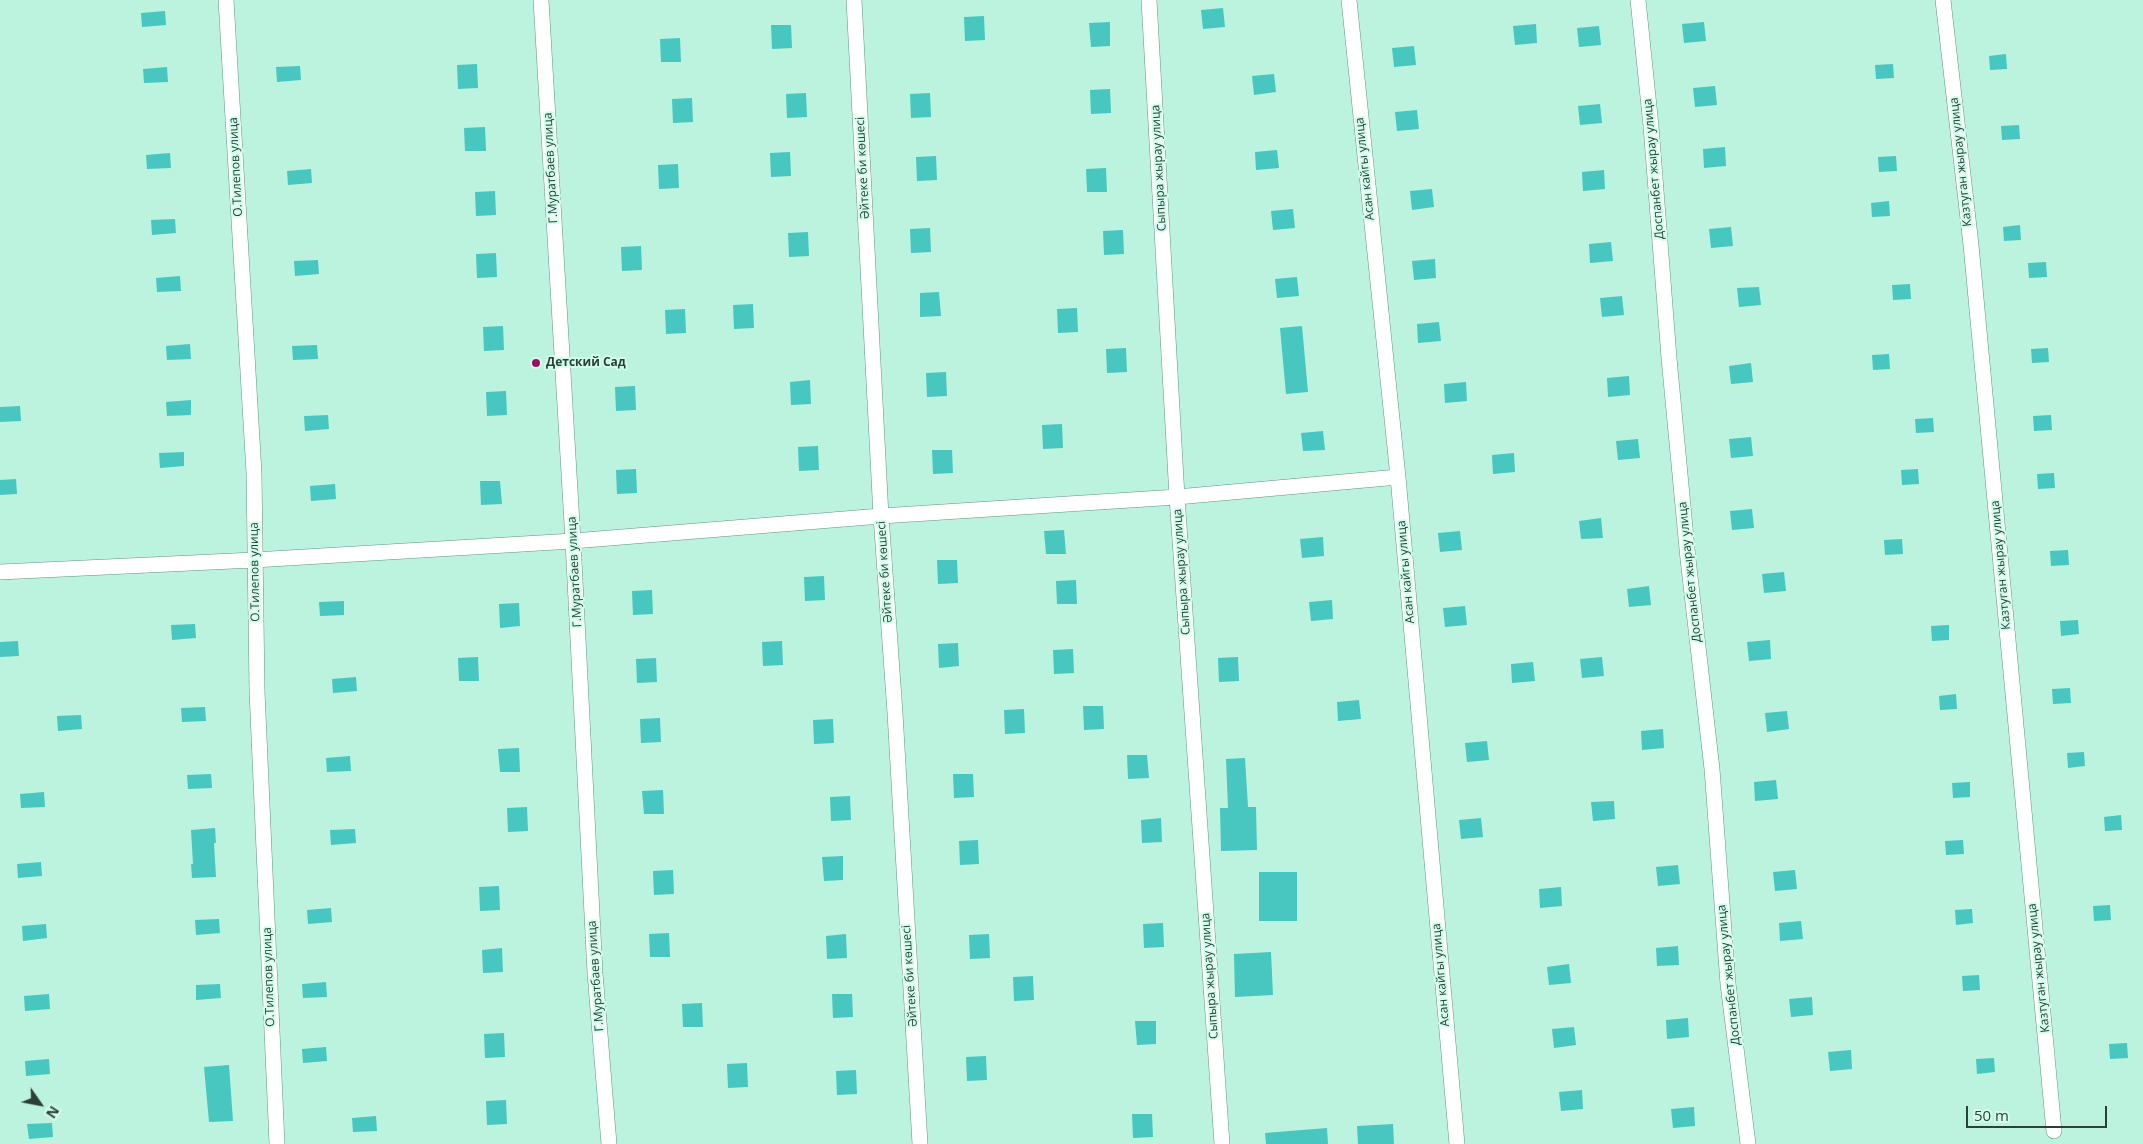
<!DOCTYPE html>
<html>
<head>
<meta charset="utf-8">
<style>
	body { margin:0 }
	#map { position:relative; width:2143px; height:1144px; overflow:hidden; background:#bcf3df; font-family:"Open Sans",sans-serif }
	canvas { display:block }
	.north { position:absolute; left:15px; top:1079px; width:50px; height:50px; -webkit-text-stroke:4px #d2feed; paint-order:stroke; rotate:123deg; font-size:14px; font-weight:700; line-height:20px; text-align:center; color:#2a4038 }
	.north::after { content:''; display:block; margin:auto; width:18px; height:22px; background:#2a4038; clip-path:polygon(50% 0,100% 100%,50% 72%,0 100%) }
	.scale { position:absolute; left:1966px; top:1106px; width:141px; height:22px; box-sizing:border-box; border:2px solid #2a4038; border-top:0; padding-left:6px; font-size:15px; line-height:18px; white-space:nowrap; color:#2a4038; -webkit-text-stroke:4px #d2feed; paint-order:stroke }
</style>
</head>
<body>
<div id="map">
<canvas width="2143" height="1144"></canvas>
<div class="north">N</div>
<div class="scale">50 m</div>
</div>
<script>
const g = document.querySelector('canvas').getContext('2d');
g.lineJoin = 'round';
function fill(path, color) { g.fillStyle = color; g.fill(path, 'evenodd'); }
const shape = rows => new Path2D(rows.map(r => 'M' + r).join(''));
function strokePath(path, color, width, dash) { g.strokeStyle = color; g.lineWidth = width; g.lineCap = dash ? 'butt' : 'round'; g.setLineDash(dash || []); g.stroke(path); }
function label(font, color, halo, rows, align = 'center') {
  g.font = font + ' "Open Sans",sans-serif'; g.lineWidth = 4; g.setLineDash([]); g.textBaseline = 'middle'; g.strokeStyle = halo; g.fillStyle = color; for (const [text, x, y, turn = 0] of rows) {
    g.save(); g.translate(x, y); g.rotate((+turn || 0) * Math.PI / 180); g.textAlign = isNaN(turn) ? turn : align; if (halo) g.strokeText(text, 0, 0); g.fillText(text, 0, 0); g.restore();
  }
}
const building = shape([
	[1223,8,1225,27,1203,29,1201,10],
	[165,11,166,25,142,27,141,13],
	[984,16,985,40,965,41,964,17],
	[1110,22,1110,46,1091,47,1089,23],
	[1704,22,1706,41,1684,43,1682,24],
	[1536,24,1537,43,1515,45,1513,26],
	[771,25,791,25,792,48,772,49],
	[1599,26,1601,45,1579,47,1577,28],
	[680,38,681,62,661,62,660,39],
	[1414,46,1416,65,1394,67,1392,48],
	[2006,54,2007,69,1990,70,1989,56],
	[477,64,478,88,458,89,457,65],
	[1893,64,1894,78,1876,79,1875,65],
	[300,66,301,80,277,82,276,67],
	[167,67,168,82,144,83,143,69],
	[1274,74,1276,92,1254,95,1252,76],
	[1715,86,1717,105,1695,107,1693,88],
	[1110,89,1111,113,1091,114,1090,90],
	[806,93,807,117,787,118,786,94],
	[930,93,931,117,911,118,910,94],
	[692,98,693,122,673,123,672,99],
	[1600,104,1602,123,1580,125,1578,106],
	[1417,110,1419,129,1397,131,1395,112],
	[2019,125,2020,139,2002,140,2001,126],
	[485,127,486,151,465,151,464,128],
	[1725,147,1726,166,1704,168,1703,149],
	[1277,150,1279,168,1256,170,1255,152],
	[790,152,791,176,771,177,770,153],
	[170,153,171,168,147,169,146,155],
	[936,156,937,180,917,181,916,157],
	[1896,156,1897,171,1879,172,1878,157],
	[678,164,679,188,659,189,658,165],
	[1106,168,1107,192,1087,192,1086,169],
	[311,169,312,183,288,185,287,171],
	[1604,170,1605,189,1583,191,1582,172],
	[1432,189,1434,207,1412,210,1410,191],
	[495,191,496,215,476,216,475,192],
	[1889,201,1890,216,1872,217,1871,203],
	[1293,209,1295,228,1273,230,1271,211],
	[175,219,176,233,152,235,151,220],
	[2020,225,2021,240,2004,241,2003,227],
	[1731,227,1733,246,1711,248,1709,229],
	[930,228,931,252,911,253,910,229],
	[1123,230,1124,254,1104,255,1103,231],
	[808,232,809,256,789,257,788,233],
	[1611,242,1613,261,1590,263,1589,244],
	[641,246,642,270,622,271,621,247],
	[496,253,497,277,477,278,476,254],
	[1435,259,1436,278,1414,280,1412,261],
	[318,260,319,274,295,276,294,261],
	[2046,262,2047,277,2029,278,2028,263],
	[180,276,181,291,157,292,156,278],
	[1297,277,1299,296,1277,298,1275,279],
	[1910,284,1911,299,1893,300,1892,285],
	[1759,287,1761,305,1739,307,1737,288],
	[939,292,941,316,920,317,920,293],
	[1622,296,1624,315,1602,317,1600,298],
	[753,304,754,328,734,329,733,305],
	[1077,308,1078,332,1058,333,1057,309],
	[685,309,686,333,666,334,665,310],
	[1439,322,1441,341,1418,343,1417,324],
	[503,326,504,350,484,351,483,327],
	[1302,326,1308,392,1286,394,1280,328],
	[190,344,191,359,167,360,166,346],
	[317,345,318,359,293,360,292,346],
	[1126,348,1127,372,1107,373,1106,349],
	[2048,348,2049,362,2032,363,2031,349],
	[1889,354,1890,369,1873,370,1872,355],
	[1751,363,1753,382,1731,384,1729,366],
	[946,372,947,396,927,397,926,373],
	[1629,376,1630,395,1608,397,1607,378],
	[810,380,811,404,791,405,790,382],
	[1466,382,1467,401,1445,403,1444,384],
	[635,386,636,410,616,411,615,387],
	[506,391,507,415,487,416,486,392],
	[191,400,191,415,167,416,166,402],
	[20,406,21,421,0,422,0,407],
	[328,415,329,429,305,431,304,416],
	[2051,415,2052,430,2034,431,2033,416],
	[1933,418,1934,432,1916,433,1915,419],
	[1062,424,1063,448,1043,449,1042,425],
	[1323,431,1325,450,1303,451,1301,433],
	[1751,437,1753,456,1731,458,1729,439],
	[1638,439,1640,458,1618,460,1616,441],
	[818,446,819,470,799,471,798,447],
	[932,450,952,450,953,473,933,474],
	[184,452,184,466,160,468,159,453],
	[1514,453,1515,472,1493,474,1492,455],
	[636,469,637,493,617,494,616,470],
	[1918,469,1919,484,1902,485,1901,470],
	[2054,473,2055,488,2038,489,2037,474],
	[16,479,17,494,0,495,0,480],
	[480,481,500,481,502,504,481,505],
	[335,484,336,499,311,501,310,486],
	[1752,509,1754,528,1732,530,1730,511],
	[1601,518,1603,538,1581,539,1579,521],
	[1064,530,1066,554,1046,554,1044,531],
	[1460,531,1462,550,1440,552,1438,533],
	[1323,537,1324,556,1302,558,1300,539],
	[1902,539,1903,554,1885,555,1884,540],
	[2068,550,2069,565,2051,566,2050,551],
	[937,560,957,560,958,583,938,584],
	[1784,572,1786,591,1764,593,1762,574],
	[824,576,825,600,805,601,804,577],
	[1076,580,1077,604,1057,604,1056,581],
	[1649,586,1651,605,1629,607,1627,589],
	[652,590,653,614,633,615,632,591],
	[1332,600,1333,619,1311,621,1309,602],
	[344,601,344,615,320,616,319,602],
	[519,603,520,626,500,628,499,604],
	[1465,606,1467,625,1445,627,1443,608],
	[2078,620,2079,634,2061,636,2060,621],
	[195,624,196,638,172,640,171,625],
	[1949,625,1949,640,1932,641,1931,626],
	[1770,640,1771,659,1749,661,1747,642],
	[18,641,19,656,0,657,0,642],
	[782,641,783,665,763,666,762,642],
	[958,643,959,666,939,668,938,644],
	[1073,649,1074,673,1054,674,1053,650],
	[478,657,479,681,459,681,458,658],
	[1238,657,1239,681,1219,682,1218,658],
	[1602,657,1604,676,1582,678,1580,659],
	[656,658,657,682,637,683,636,659],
	[1533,662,1535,681,1512,683,1511,664],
	[356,677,357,691,333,693,332,679],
	[2070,688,2071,703,2053,704,2052,689],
	[1956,694,1957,709,1940,710,1939,696],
	[1359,700,1361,719,1338,721,1337,702],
	[1083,706,1103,706,1104,729,1084,730],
	[205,707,206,721,182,722,181,708],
	[1024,709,1025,733,1005,734,1004,710],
	[1787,711,1789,729,1767,732,1765,713],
	[81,715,82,729,58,731,57,716],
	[660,718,661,742,641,743,640,719],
	[833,719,834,743,814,744,813,720],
	[1663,729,1664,748,1642,750,1641,731],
	[1487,741,1489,760,1467,762,1465,743],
	[519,748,520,772,500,772,498,749],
	[2084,752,2085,766,2068,768,2067,753],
	[1127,755,1147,755,1149,778,1128,779],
	[350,756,351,771,327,772,326,758],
	[1245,758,1248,807,1256,807,1257,850,1221,851,1220,808,1228,808,1226,759],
	[211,774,212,788,188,789,187,775],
	[953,774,973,774,974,797,954,798],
	[1776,780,1778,799,1755,801,1754,782],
	[1970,782,1970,797,1953,798,1952,783],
	[663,790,664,814,644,814,642,791],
	[44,792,45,807,21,808,20,794],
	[850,796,851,820,831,821,830,797],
	[1614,801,1615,819,1593,821,1591,802],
	[527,807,528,831,508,832,507,808],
	[2121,815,2122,830,2105,831,2104,817],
	[1161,818,1162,842,1142,843,1141,820],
	[1481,818,1483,837,1461,839,1459,820],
	[215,828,216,843,214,843,216,877,192,878,191,864,193,864,191,830],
	[355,829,356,843,331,845,330,830],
	[978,840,979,864,960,865,959,841],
	[1963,840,1964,854,1946,855,1945,841],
	[843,856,843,880,824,881,822,857],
	[41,862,42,876,18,878,17,864],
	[1678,865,1680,884,1658,886,1656,867],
	[673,870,674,894,654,895,653,871],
	[1795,870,1797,889,1775,891,1773,872],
	[1259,872,1297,872,1297,921,1259,921],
	[499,886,500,910,480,911,479,887],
	[1561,887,1562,906,1540,908,1539,889],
	[2110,905,2111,920,2094,921,2093,906],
	[331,908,332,922,308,924,307,910],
	[1972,909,1973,923,1956,925,1955,910],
	[219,919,220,933,196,935,195,920],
	[1801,921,1803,939,1780,941,1779,923],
	[1163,923,1164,947,1144,948,1143,924],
	[46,924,47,938,23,941,22,926],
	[669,933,670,957,650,957,649,934],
	[846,934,847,958,827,959,826,936],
	[989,934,990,958,970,959,969,935],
	[1678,946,1679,965,1657,966,1656,948],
	[502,948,503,972,483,973,482,950],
	[1271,952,1273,995,1235,997,1234,954],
	[1569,964,1571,983,1549,985,1547,967],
	[1979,975,1980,990,1963,991,1962,976],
	[1033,976,1034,1000,1014,1001,1013,977],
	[326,982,327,997,303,998,302,984],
	[220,984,221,998,196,1000,196,985],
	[49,994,50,1009,25,1011,24,996],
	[832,994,852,994,853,1017,833,1018],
	[1812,997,1813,1015,1791,1017,1789,999],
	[702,1003,703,1027,683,1027,682,1004],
	[1688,1018,1689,1037,1667,1039,1666,1020],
	[1135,1021,1156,1021,1156,1044,1137,1045],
	[1574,1027,1576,1045,1554,1048,1552,1029],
	[504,1033,505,1057,485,1058,484,1034],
	[2127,1043,2128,1058,2110,1059,2109,1044],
	[326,1047,327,1061,303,1063,302,1049],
	[1851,1050,1852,1069,1830,1071,1828,1052],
	[986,1056,987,1080,967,1081,966,1057],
	[1994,1058,1995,1072,1977,1074,1976,1059],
	[49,1059,50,1074,26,1076,25,1061],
	[747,1063,748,1087,728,1088,727,1064],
	[229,1065,233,1121,209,1122,204,1067],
	[856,1070,857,1094,837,1095,836,1071],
	[1582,1090,1583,1109,1561,1111,1559,1092],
	[506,1100,507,1124,487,1125,486,1101],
	[1694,1107,1695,1126,1673,1128,1671,1109],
	[1132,1114,1152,1114,1153,1137,1133,1138],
	[376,1116,377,1131,353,1132,352,1118],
	[52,1123,53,1137,29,1139,27,1124],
	[1393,1124,1394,1144,1358,1144,1357,1126],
	[1327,1128,1328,1144,1266,1144,1265,1133]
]);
const street = shape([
	[226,0,254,473,257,691,277,1144],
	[541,0,573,541,595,973,609,1144],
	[854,0,881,516,895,713,920,1144],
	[1149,0,1177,497,1222,1144],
	[1349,0,1398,477,1457,1144],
	[1638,0,1651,126,1669,358,1688,559,1712,769,1728,984,1748,1144],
	[1943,0,1971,245,2054,1131],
	[0,572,254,560,573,541,881,516,1177,497,1398,477]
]);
const markers = [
	[536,363,5,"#980f64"]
];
const streetNames = [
	["Казтуган жырау улица",1961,162,-96],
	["О.Тилепов улица",236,167,-93],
	["Г.Муратбаев улица",551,168,-93],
	["Әйтеке би көшесі",863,168,-93],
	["Сыпыра жырау улица",1159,168,-93],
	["Асан кайгы улица",1365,169,-96],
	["Доспанбет жырау улица",1654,169,-95],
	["Казтуган жырау улица",2001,565,-95],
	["О.Тилепов улица",255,572,-91],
	["Г.Муратбаев улица",575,572,-93],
	["Әйтеке би көшесі",885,572,-94],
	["Сыпыра жырау улица",1182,572,-94],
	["Асан кайгы улица",1406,572,-95],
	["Доспанбет жырау улица",1690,572,-96],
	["Казтуган жырау улица",2039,968,-96],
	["Асан кайгы улица",1441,975,-95],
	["Доспанбет жырау улица",1729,975,-96],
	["Г.Муратбаев улица",596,976,-94],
	["Әйтеке би көшесі",910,976,-94],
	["Сыпыра жырау улица",1210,976,-94],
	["О.Тилепов улица",269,977,-92]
];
const poiNames = [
	["Детский Сад",546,363]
];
fill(building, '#48c6c0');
strokePath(street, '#609482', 16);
strokePath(street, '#fff', 15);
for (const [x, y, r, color] of markers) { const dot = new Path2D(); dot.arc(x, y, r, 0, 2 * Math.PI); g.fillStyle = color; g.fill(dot); strokePath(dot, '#d2feed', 2); }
label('12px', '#2a4038', '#d2feed', streetNames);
label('bold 12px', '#2a4038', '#d2feed', poiNames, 'left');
</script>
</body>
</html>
